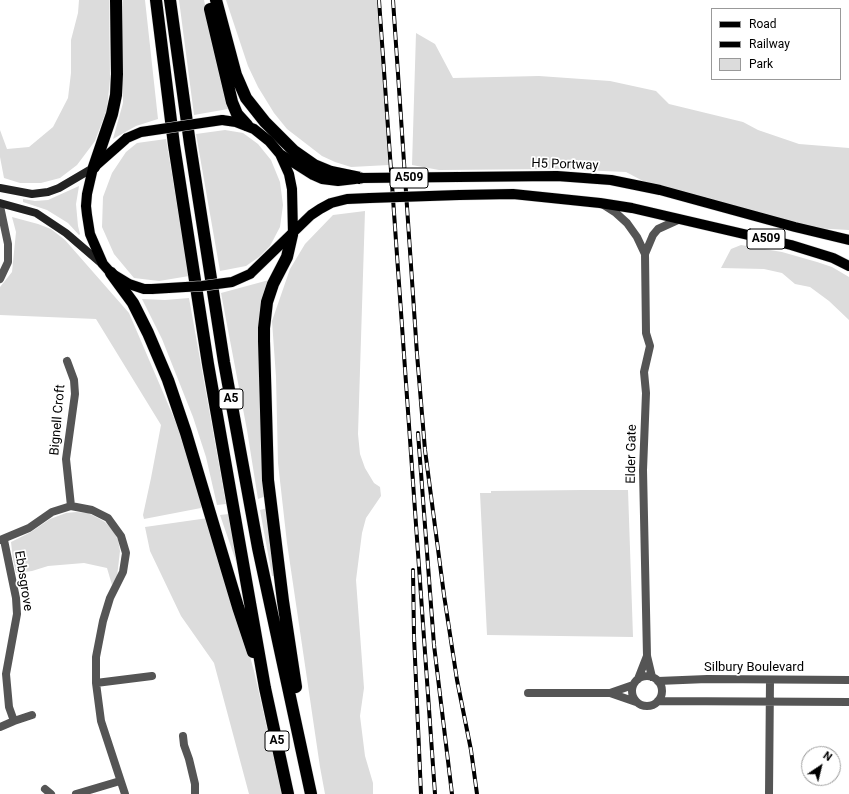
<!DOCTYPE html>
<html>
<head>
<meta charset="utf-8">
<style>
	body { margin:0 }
	#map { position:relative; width:849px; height:794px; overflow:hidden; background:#fff; font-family:Roboto,sans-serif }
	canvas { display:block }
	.legend { position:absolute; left:711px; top:8px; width:130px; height:72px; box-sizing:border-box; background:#fff; border:1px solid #999; margin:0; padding:5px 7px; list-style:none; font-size:12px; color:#000 }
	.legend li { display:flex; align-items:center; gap:8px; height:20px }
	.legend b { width:20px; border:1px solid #999 }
	.north { position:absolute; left:801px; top:746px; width:40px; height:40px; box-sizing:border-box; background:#fff; border:1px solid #999; border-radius:50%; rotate:35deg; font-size:11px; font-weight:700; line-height:16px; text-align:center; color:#000 }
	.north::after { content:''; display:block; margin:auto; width:14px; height:18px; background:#000; clip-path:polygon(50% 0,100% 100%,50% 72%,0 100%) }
</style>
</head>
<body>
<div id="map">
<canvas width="849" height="794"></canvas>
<ul class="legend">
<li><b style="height:5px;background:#000"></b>Road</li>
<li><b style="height:5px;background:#000"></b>Railway</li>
<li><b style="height:11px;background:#dcdcdc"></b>Park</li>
</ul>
<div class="north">N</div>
</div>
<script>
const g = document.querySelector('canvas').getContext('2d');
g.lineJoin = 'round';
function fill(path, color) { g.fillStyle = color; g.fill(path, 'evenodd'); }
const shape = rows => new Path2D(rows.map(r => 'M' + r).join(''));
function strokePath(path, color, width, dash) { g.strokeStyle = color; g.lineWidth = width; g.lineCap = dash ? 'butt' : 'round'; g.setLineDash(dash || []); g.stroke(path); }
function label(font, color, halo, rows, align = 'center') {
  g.font = font + ' Roboto,sans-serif'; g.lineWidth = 3.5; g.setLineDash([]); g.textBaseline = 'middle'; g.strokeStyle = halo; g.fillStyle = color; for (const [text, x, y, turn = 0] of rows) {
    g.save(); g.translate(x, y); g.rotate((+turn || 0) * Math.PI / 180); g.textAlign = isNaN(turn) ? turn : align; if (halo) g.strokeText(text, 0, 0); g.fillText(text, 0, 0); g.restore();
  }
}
const green = shape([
	[79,0,109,0,110,79,107,109,95,141,77,165,60,178,41,183,20,183,4,178,0,157,0,130,7,149,29,147,53,127,68,98,71,73,71,40,78,13],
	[123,0,145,0,158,119,136,126,113,139,123,103],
	[179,0,204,0,228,109,194,115],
	[226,0,379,0,389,165,351,167,335,162,322,156,287,129,274,113,258,87,248,66],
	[416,33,435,44,453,78,539,76,610,81,656,91,669,104,743,122,758,130,799,144,849,148,849,230,795,227,660,190,626,172,557,169,439,170,412,165],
	[225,130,243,133,258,144,271,160,280,182,283,205,280,227,270,246,259,257,246,266,220,271,196,134],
	[166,139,189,276,159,281,134,278,114,254,102,227,103,197,112,173,126,152,137,143],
	[79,186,76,204,78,226,80,234,79,235,68,223,47,210,23,202,23,199,35,201,48,200],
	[365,211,358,434,360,454,365,468,374,483,380,487,381,496,366,518,362,533,356,580,364,688,360,716,365,756,373,783,373,794,325,794,320,767,287,543,278,463,276,377,272,321,290,269,305,244,333,215],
	[12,217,38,224,51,229,65,240,129,313,177,425,201,502,201,508,144,519,143,515,151,478,161,425,96,319,0,315,0,287,12,272,16,232],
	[741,245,782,252,817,262,832,267,849,277,849,326,849,320,829,301,810,287,795,284,782,273,764,269,721,268,731,249],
	[269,280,260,327,260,402,266,496,258,499,247,430,221,293],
	[189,298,226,504,217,505,206,457,193,417,162,339,142,299,165,300],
	[582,490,628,490,633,637,487,635,480,493,491,493,491,491],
	[268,508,276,576,272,576,260,510],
	[76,512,88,513,98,518,105,522,113,530,118,540,120,551,117,577,112,585,107,568,84,563,48,566,32,571,16,573,13,560,11,542,31,532,50,519,66,513],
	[229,514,240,573,220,515],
	[208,518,236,605,254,671,282,794,249,794,214,663,181,616,150,551,145,527]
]);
const street = shape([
	[602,204,616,213,627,223,637,237,645,254,646,333,650,346,644,372,646,393,643,470,647,656,652,677],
	[0,206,8,244,8,262,0,279],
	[645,254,653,235,658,229,680,219],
	[67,361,74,380,75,394,66,459,71,506],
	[0,540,29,528,52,512,71,506,92,510,108,518,121,536,126,553,123,572,110,598,103,621,96,657,96,683,101,721,125,794],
	[4,540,16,598,17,614,6,674,9,707,14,721,32,715],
	'632 691a15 15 0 1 1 30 0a15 15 0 1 1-30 0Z',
	[638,679,647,656],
	[658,681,707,679,849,680],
	[96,683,152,676],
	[528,693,610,693,636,702],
	[610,693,633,685],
	[658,701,849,702],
	[0,727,14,721],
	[183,736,184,745,189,759,195,784,195,794],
	[45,789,51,794],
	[76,794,120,781],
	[769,794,770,680]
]);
const secondary = shape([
	[0,188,32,194,48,192,59,188,93,168],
	[0,203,36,213,66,233,102,264]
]);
const primary = shape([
	[222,120,236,122,254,129,269,141,280,154,289,174,292,189,293,234],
	[127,138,93,168,87,194,86,206,87,215,90,234,103,264,111,273,129,284,144,289,152,289],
	[280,154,313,175,322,179,338,181,355,179],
	[458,177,557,176,611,180,660,190,795,227,849,240],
	[459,195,513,194,600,203,632,208,791,245,833,258,849,266],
	[250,274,311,215,320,209,331,203,347,199,370,198]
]);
const highway = shape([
	[156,0,174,145,208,364,265,688,288,794],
	[170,0,190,144,224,362,258,548,311,794],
	[216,0,236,75,246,98,265,122,294,151,314,165,331,172,360,178],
	[210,9,232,102,237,114,247,125],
	[94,167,112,114,116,95,117,74,116,0],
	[292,235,287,257,273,284,267,302,264,328,264,341,268,480,283,601,296,687],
	[111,273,133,303,148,333,168,380,186,433,238,607,253,652]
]);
const rail = shape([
	[379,0,435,794],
	[393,0,417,354,425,450,444,595,457,680,471,750,477,794],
	[418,433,434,645,452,794],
	[413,570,414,636,421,794]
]);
const primaryBridge = shape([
	[127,138,141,132,222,120],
	[360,178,458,177],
	[370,198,459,195],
	[152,289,202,286,232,282,250,274]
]);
const shields = [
	[409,178,38],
	[766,239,38],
	[231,399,24],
	[277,741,24]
];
const shieldNames = [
	["A509",409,178],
	["A509",766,239],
	["A5",231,399],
	["A5",277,741]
];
const streetNames = [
	["H5 Portway",565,165,2],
	["Bignell Croft",58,420,-85],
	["Elder Gate",632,454,-89],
	["Ebbsgrove",23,581,81],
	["Silbury Boulevard",754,668]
];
fill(green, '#dcdcdc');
strokePath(primary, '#dbdbdb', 11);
strokePath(highway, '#dbdbdb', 13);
strokePath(street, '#555', 8);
strokePath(secondary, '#222', 8);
strokePath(primary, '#000', 10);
strokePath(highway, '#000', 12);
strokePath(rail, '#000', 4);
strokePath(rail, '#fff', 2.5, [8]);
strokePath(primaryBridge, '#dbdbdb', 11, []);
strokePath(primaryBridge, '#000', 10);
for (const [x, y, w] of shields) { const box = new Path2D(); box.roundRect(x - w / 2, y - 10, w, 20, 3); g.fillStyle = '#fff'; g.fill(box); strokePath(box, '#000', 1); }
label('bold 12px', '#000', null, shieldNames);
label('13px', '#000', '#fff', streetNames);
</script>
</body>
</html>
